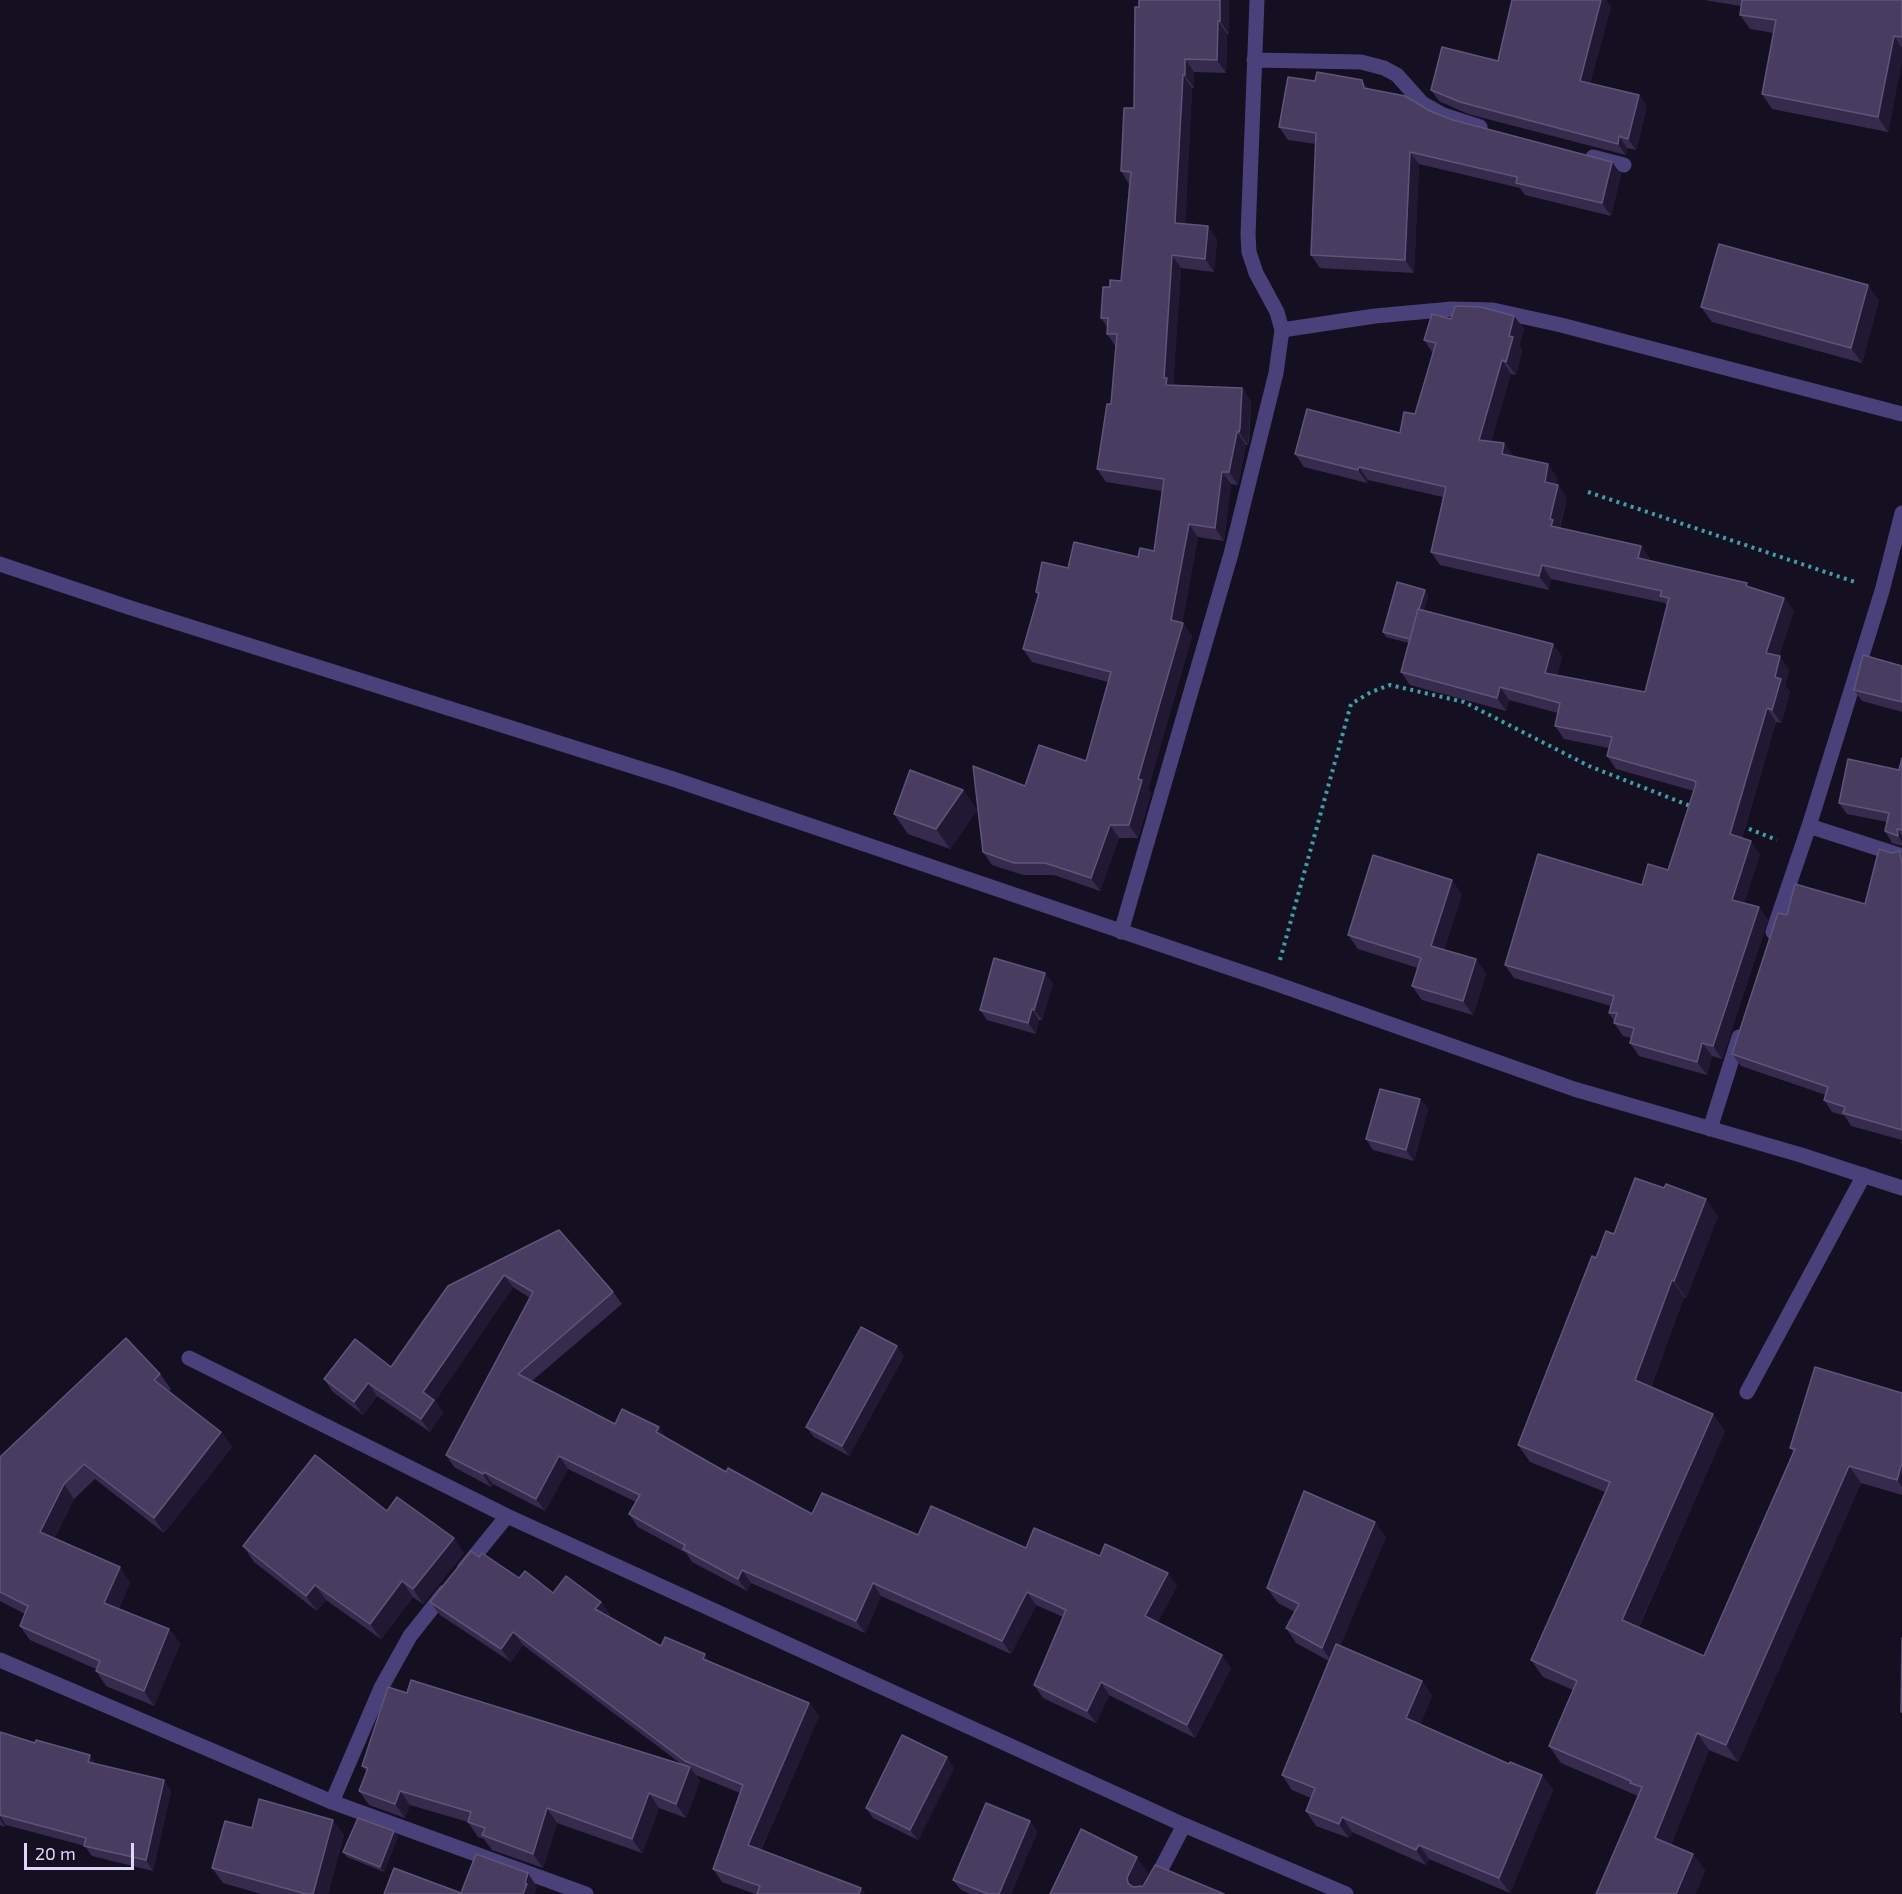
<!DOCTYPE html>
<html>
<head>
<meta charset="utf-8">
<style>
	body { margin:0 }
	#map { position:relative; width:1902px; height:1894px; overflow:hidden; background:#151021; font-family:"Exo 2",sans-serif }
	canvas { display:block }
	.scale { position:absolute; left:24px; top:1843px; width:110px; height:27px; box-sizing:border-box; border:3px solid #ded5fa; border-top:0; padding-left:8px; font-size:18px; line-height:21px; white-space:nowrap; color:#ded5fa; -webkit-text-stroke:4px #151021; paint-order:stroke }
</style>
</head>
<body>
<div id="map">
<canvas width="1902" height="1894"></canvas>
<div class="scale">20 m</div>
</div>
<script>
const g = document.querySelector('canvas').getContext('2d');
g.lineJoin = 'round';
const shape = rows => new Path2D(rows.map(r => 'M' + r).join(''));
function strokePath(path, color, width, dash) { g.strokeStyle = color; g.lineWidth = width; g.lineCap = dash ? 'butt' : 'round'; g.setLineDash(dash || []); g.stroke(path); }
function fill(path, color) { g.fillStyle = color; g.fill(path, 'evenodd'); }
const path = shape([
	[1588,492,1858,583],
	[1742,826,1777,840],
	[1280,960,1351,704,1371,692,1390,685,1464,702,1589,766,1693,807]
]);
const minor = shape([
	[1254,60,1361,62,1384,68,1397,75,1422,103,1443,115,1480,127],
	[1593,157,1624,165],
	[1282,330,1375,316,1452,309,1493,310,1561,325,1902,414],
	[0,564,131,608,673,779,1274,983,1574,1089,1801,1155,1902,1188],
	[1809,826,1902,856],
	[1121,932,1231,554,1276,373,1282,330,1277,312,1256,273,1249,252,1248,235,1257,0],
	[1773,932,1809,826,1882,591,1902,513],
	[1710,1129,1739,1037],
	[189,1358,507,1516,1184,1825,1346,1894],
	[1747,1392,1864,1175],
	[464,1569,507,1516],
	[0,1660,332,1802,586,1894],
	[332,1802,381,1688,410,1636,445,1592],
	[1148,1894,1184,1825]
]);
const wall = shape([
	[1229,0,1229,34,1227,34,1226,73,1194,72,1194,88,1192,88,1185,224,1217,239,1214,272,1181,268,1173,385,1242,388,1251,401,1249,441,1248,445,1246,445,1238,485,1231,484,1224,541,1198,537,1182,623,1192,636,1148,789,1151,793,1138,838,1119,838,1100,891,1054,875,1023,875,992,865,983,852,1025,786,1086,761,1108,682,1032,662,1023,649,1038,596,1036,592,1068,568,1138,557,1154,551,1162,491,1106,482,1097,469,1111,404,1116,347,1107,334,1107,327,1101,318,1110,287,1121,281,1129,184,1121,171,1134,108],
	[1512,0,1606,0,1611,7,1590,83,1639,95,1647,106,1636,150,1627,148,1626,155,1468,114,1439,101,1431,90,1498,61],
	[1704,0,1902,0,1902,60,1888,132,1772,109,1762,94,1774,33,1750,29,1740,15,1741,6],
	[1369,89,1453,120,1612,162,1621,174,1611,216,1525,195,1520,188,1419,164,1414,273,1320,268,1311,255,1316,144,1288,140,1279,127],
	[1879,300,1862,363,1712,322,1701,307],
	[1514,316,1524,329,1519,345,1522,350,1516,375,1511,374,1491,441,1504,443,1513,456,1557,477,1556,485,1558,485,1567,498,1560,528,1641,546,1650,559,1650,560,1751,588,1784,598,1794,611,1779,656,1789,670,1785,685,1790,692,1781,723,1776,722,1742,838,1760,854,1744,903,1759,907,1768,920,1722,1059,1712,1056,1707,1075,1639,1056,1630,1043,1631,1038,1623,1036,1614,1023,1614,1021,1609,1013,1611,1006,1514,978,1505,965,1668,870,1694,791,1616,769,1607,756,1609,748,1564,739,1555,726,1558,713,1509,700,1506,711,1410,685,1401,672,1409,643,1386,637,1383,632,1428,595,1424,610,1553,644,1562,657,1557,675,1645,692,1667,606,1665,603,1551,579,1549,590,1440,565,1431,552,1443,497,1368,480,1367,483,1304,467,1295,454,1400,433,1415,414,1433,353,1424,340,1451,319],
	[1902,666,1902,712,1862,701,1854,690],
	[1902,758,1902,846,1892,843,1885,831,1887,822,1847,814,1839,803,1899,770],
	[963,790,977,810,950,849,908,834,894,814],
	[1900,851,1902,854,1902,1144,1901,1143,1902,1140,1851,1126,1845,1116,1832,1112,1824,1100,1826,1095,1741,1066,1732,1054,1787,915,1865,904,1891,853],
	[1462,894,1444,950,1476,959,1486,974,1473,1015,1422,1000,1412,986,1418,968,1358,949,1348,935],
	[1053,983,1042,1020,1039,1020,1036,1034,987,1020,980,1010],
	[1420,1099,1428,1109,1414,1161,1373,1150,1366,1139],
	[1718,1216,1686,1298,1684,1297,1651,1387,1725,1431,1639,1627,1704,1656,1794,1453,1790,1448,1902,1393,1902,1495,1861,1483,1738,1762,1709,1750,1671,1845,1693,1854,1705,1871,1695,1894,1596,1894,1638,1796,1561,1763,1549,1746,1573,1690,1543,1677,1531,1660,1605,1492,1530,1462,1518,1445,1596,1258,1614,1234],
	[559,1230,613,1292,622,1304,532,1381,615,1424,666,1438,726,1472,812,1514,918,1535,1100,1556,1177,1586,1157,1623,1231,1668,1195,1738,1109,1695,1096,1723,1043,1698,1034,1685,1063,1617,1036,1605,1011,1654,881,1596,865,1633,751,1583,747,1591,692,1562,686,1553,638,1527,629,1514,636,1502,568,1469,545,1511,493,1484,491,1487,454,1467,446,1455,530,1298,513,1287,435,1401,443,1413,430,1432,377,1396,363,1415,333,1392,324,1379,391,1367],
	[904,1356,849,1456,814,1437,806,1427],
	[160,1374,171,1389,169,1391,221,1432,232,1447,164,1533,95,1479,74,1499,54,1539,130,1582,119,1609,169,1629,180,1644,154,1706,106,1686,96,1671,96,1669,30,1640,20,1626,25,1614,0,1601,0,1457],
	[387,1511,464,1553,423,1604,413,1597,381,1639,326,1600,317,1611,254,1562,243,1546],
	[1386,1537,1340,1646,1422,1681,1432,1696,1420,1724,1509,1764,1542,1775,1553,1790,1510,1893,1429,1859,1426,1865,1352,1832,1349,1838,1316,1826,1306,1811,1311,1798,1292,1790,1282,1775,1329,1661,1296,1643,1286,1628,1295,1612,1278,1603,1267,1588],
	[479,1557,519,1578,553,1593,601,1602,610,1615,608,1617,661,1646,709,1661,809,1703,819,1716,761,1850,865,1894,755,1894,722,1882,713,1869,740,1793,696,1775,700,1781,686,1818,659,1808,642,1853,557,1823,543,1868,492,1850,484,1839,478,1837,468,1822,410,1805,405,1818,369,1805,359,1791,367,1772,362,1766,407,1693,680,1763,523,1645,511,1662,440,1615,430,1602],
	[0,1732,96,1764,164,1780,171,1791,153,1871,92,1856,85,1846,6,1825,5,1827,0,1825],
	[954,1768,918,1840,873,1818,866,1808],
	[1030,1821,1037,1832,1011,1894,970,1894,961,1890,953,1880],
	[252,1828,344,1835,328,1894,261,1894,223,1883,212,1868],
	[398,1836,384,1872,347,1857,343,1852]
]);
const shadedWall = shape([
	[1220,0,1229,0,1229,34,1220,21],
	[1601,0,1606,0,1611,7,1588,92,1580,81],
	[1218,21,1227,34,1226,73,1217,60],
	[1894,36,1902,48,1902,60,1888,132,1878,117],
	[1185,59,1194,72,1194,88,1185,75],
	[1183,75,1192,88,1185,236,1175,223],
	[1362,80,1371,92,1364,88],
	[1639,95,1647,106,1636,150,1628,139],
	[1619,136,1627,148,1626,155,1618,144],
	[1410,152,1419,164,1414,273,1405,260],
	[1612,162,1621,174,1611,216,1602,203],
	[1208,226,1217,239,1214,272,1205,259],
	[1172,255,1181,268,1173,387,1166,385,1164,378],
	[1868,285,1879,300,1862,363,1851,348],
	[1514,316,1524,329,1519,345,1522,350,1516,375,1506,362,1509,336],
	[1502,360,1511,374,1488,453,1479,440],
	[1242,388,1251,401,1248,445,1239,432],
	[1237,432,1246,445,1238,485,1229,472],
	[1504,443,1513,456,1511,467,1502,454],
	[1548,464,1557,477,1554,495,1545,482],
	[1359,467,1368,480,1367,483,1358,470],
	[1222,472,1231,484,1224,541,1215,528],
	[1558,485,1567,498,1559,529,1551,526,1550,519],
	[1189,524,1198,537,1182,625,1183,623,1192,636,1148,789,1151,793,1138,838,1129,825,1171,620],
	[1641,546,1650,559,1647,571,1638,558],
	[1542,565,1551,579,1549,590,1539,576],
	[1425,590,1428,595,1414,645,1411,639],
	[1784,598,1794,611,1776,666,1766,653],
	[1553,644,1562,657,1554,686,1545,673],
	[1780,656,1789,670,1785,685,1790,692,1781,723,1772,710,1775,677],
	[1500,687,1509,700,1506,711,1497,698],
	[1767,708,1776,722,1739,847,1730,834],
	[963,790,977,810,950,849,936,829],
	[1110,825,1119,838,1100,891,1091,878],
	[1897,829,1902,836,1902,842,1898,836],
	[1751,841,1760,854,1741,913,1732,900],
	[1452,880,1462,894,1441,960,1431,946],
	[1759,907,1768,920,1722,1059,1713,1046],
	[1476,959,1486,974,1473,1015,1463,1001],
	[1045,973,1053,983,1042,1020,1034,1010],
	[1032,1009,1039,1020,1036,1034,1028,1023],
	[1702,1043,1712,1056,1707,1075,1697,1062],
	[1420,1099,1428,1109,1414,1161,1406,1150],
	[1706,1199,1718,1216,1686,1298,1674,1281],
	[504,1275,513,1287,435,1401,443,1413,430,1432,421,1419,423,1392],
	[1672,1280,1684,1297,1647,1397,1635,1380],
	[897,1346,904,1356,849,1456,842,1446],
	[368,1383,377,1396,363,1415,354,1402],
	[1713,1414,1725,1431,1634,1637,1622,1620],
	[659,1427,668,1440,656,1432],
	[221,1432,232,1447,164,1533,154,1518],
	[559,1456,568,1469,545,1511,536,1499],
	[1902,1463,1902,1487,1897,1480],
	[1849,1466,1861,1483,1738,1762,1726,1745],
	[484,1472,493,1484,491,1487,483,1474],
	[64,1484,74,1499,50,1547,40,1532],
	[1375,1522,1386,1537,1333,1663,1322,1648],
	[454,1538,464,1553,423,1604,413,1589],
	[120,1567,130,1582,115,1618,104,1603],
	[742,1570,751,1583,747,1591,738,1579],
	[1168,1573,1177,1586,1154,1629,1145,1616],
	[402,1581,413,1597,381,1639,370,1624],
	[873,1583,881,1596,865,1633,856,1621],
	[315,1585,326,1600,317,1611,306,1596],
	[1027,1592,1036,1605,1011,1654,1002,1641],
	[601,1602,610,1615,604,1623,595,1609],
	[169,1629,180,1644,154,1706,144,1691],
	[513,1632,523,1645,511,1662,501,1649],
	[705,1654,714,1668,703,1659],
	[1222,1655,1231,1668,1195,1738,1187,1725],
	[1422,1681,1432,1696,1417,1733,1406,1718],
	[1101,1682,1109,1695,1096,1723,1087,1711],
	[809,1703,819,1716,757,1858,748,1845],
	[1697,1733,1709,1750,1667,1855,1655,1838],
	[90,1755,97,1766,88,1762],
	[947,1757,954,1768,918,1840,910,1830],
	[690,1767,700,1781,686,1818,676,1804],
	[1542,1775,1553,1790,1510,1893,1499,1878],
	[164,1780,171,1791,153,1871,146,1860],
	[400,1791,410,1805,405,1818,395,1804],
	[649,1793,659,1808,642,1853,632,1839],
	[547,1808,557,1823,543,1868,533,1854],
	[0,1816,6,1825,5,1827,0,1820],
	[1342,1817,1352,1832,1349,1838,1339,1824],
	[333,1820,344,1835,328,1894,313,1894],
	[1030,1821,1037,1832,1011,1894,999,1894],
	[394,1831,398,1836,384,1872,380,1867],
	[1419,1845,1429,1859,1426,1865,1416,1850],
	[1693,1854,1705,1871,1695,1894,1676,1894],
	[1137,1857,1148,1873,1138,1894,1128,1883,1127,1878],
	[528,1873,537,1887,535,1894,523,1894,525,1883],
	[861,1888,865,1894,859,1894]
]);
const building = shape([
	[1139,0,1220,0,1220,21,1218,21,1217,60,1185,59,1185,75,1183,75,1175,223,1208,226,1205,259,1172,255,1164,378,1167,378,1166,385,1242,388,1240,428,1239,432,1237,432,1229,472,1222,472,1215,528,1189,524,1171,620,1183,623,1138,779,1142,780,1129,825,1110,825,1091,878,1045,863,1014,863,983,852,973,766,1025,786,1039,745,1086,761,1111,672,1023,649,1039,593,1036,592,1042,562,1068,568,1074,542,1138,557,1140,548,1154,551,1164,479,1097,469,1107,404,1111,404,1117,334,1107,334,1108,318,1101,318,1103,287,1110,287,1110,280,1121,281,1131,172,1121,171,1124,108,1134,108,1135,7,1139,7,1139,0],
	[1512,0,1601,0,1580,81,1639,95,1628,139,1619,136,1618,144,1460,102,1431,90,1442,47,1498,61,1512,0],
	[1742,0,1902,0,1902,37,1894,36,1878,117,1762,94,1776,20,1740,15,1742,0],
	[1317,72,1362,80,1364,88,1405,96,1430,111,1453,120,1612,162,1602,203,1516,183,1517,177,1410,152,1405,260,1311,255,1316,133,1279,127,1288,77,1315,81,1317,72],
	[1719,244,1868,285,1851,348,1701,307,1719,244],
	[1455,306,1481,307,1514,316,1509,336,1513,337,1506,362,1502,360,1479,440,1504,443,1502,454,1548,464,1545,482,1558,485,1550,519,1553,520,1551,526,1641,546,1638,558,1747,583,1746,586,1784,598,1766,653,1780,656,1775,677,1781,679,1772,710,1767,708,1730,834,1751,841,1732,900,1759,907,1713,1046,1702,1043,1697,1062,1630,1043,1634,1028,1614,1023,1617,1013,1609,1013,1614,996,1505,965,1538,854,1642,885,1648,864,1668,870,1696,784,1695,781,1607,756,1612,737,1555,726,1560,703,1500,687,1497,698,1401,672,1418,609,1553,644,1545,673,1645,692,1669,598,1660,596,1662,591,1542,565,1539,576,1431,552,1446,487,1359,467,1358,470,1295,454,1307,409,1400,433,1404,412,1415,414,1436,343,1424,340,1432,314,1451,319,1455,306],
	[1397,582,1425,590,1419,609,1418,609,1410,639,1383,632,1397,582],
	[1863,655,1902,666,1902,702,1854,690,1863,655],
	[1902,758,1902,830,1897,829,1898,836,1885,831,1889,813,1839,803,1848,759,1899,770,1902,758],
	[910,770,963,790,936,829,894,814,910,770],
	[1879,849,1891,853,1900,851,1902,865,1902,1130,1843,1113,1845,1107,1824,1100,1828,1087,1732,1054,1778,913,1787,915,1795,884,1865,904,1879,849],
	[1373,855,1452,880,1431,946,1476,959,1463,1001,1412,986,1421,958,1348,935,1373,855],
	[994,958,1045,973,1034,1010,1032,1009,1028,1023,980,1010,994,958],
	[1380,1089,1420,1099,1406,1150,1366,1139,1380,1089],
	[1635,1178,1664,1188,1666,1184,1706,1199,1674,1281,1672,1280,1635,1380,1713,1414,1622,1620,1704,1656,1795,1449,1790,1448,1815,1367,1902,1393,1902,1463,1897,1480,1849,1466,1726,1745,1697,1733,1655,1838,1693,1854,1676,1894,1596,1894,1642,1787,1630,1783,1631,1781,1549,1746,1577,1681,1531,1660,1610,1482,1518,1445,1592,1256,1596,1258,1606,1231,1614,1234,1635,1178],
	[559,1230,613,1292,518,1374,615,1424,622,1409,659,1427,656,1432,726,1472,728,1468,812,1514,822,1493,918,1535,931,1506,1026,1548,1034,1528,1100,1556,1105,1544,1168,1573,1145,1616,1222,1655,1187,1725,1101,1682,1087,1711,1034,1685,1066,1610,1027,1592,1002,1641,873,1583,856,1621,742,1570,738,1579,683,1549,685,1545,629,1514,640,1495,559,1456,536,1499,484,1472,483,1474,446,1455,533,1292,504,1275,423,1392,434,1400,421,1419,368,1383,354,1402,324,1379,355,1339,391,1367,448,1286,559,1230],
	[861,1327,897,1346,842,1446,806,1427,861,1327],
	[126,1338,160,1374,154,1380,221,1432,154,1518,84,1464,64,1484,40,1532,120,1567,104,1603,169,1629,144,1691,96,1671,100,1661,20,1626,28,1606,0,1592,0,1457,126,1338],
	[315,1455,387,1511,397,1497,454,1538,413,1589,402,1581,370,1624,315,1585,306,1596,243,1546,315,1455],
	[1304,1491,1375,1522,1322,1648,1286,1628,1299,1604,1267,1588,1304,1491],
	[471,1551,479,1557,482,1553,519,1578,525,1571,553,1593,566,1576,601,1602,595,1609,661,1646,665,1637,705,1654,703,1659,809,1703,748,1845,861,1888,859,1894,757,1894,760,1886,713,1869,743,1785,685,1761,513,1632,501,1649,430,1602,471,1551],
	[1902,1638,1902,1712,1901,1712,1902,1638],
	[1336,1644,1422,1681,1406,1718,1509,1764,1510,1762,1542,1775,1499,1878,1419,1845,1416,1850,1342,1817,1339,1824,1306,1811,1315,1788,1282,1775,1336,1644],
	[411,1680,690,1767,676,1804,649,1793,632,1839,547,1808,533,1854,482,1835,485,1828,468,1822,471,1812,400,1791,395,1804,359,1791,368,1768,362,1766,388,1687,407,1693,411,1680],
	[0,1732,35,1743,36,1740,90,1755,88,1762,164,1780,146,1860,84,1846,86,1838,0,1815,0,1732],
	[902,1735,947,1757,910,1830,866,1808,902,1735],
	[259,1799,333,1820,313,1894,306,1894,212,1868,225,1821,252,1828,259,1799],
	[986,1803,1030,1821,999,1894,988,1894,953,1880,986,1803],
	[358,1818,394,1831,380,1867,343,1852,358,1818],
	[1081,1829,1137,1857,1127,1878,1128,1883,1133,1887,1143,1886,1155,1865,1224,1894,1050,1894,1081,1829],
	[476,1854,528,1873,525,1883,527,1884,523,1894,384,1894,394,1868,461,1893,476,1854]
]);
strokePath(path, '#3d9fa7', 4, [3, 4.5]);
strokePath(minor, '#4a417a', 15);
fill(wall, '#362b4d');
fill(shadedWall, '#211834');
fill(building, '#483d60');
strokePath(building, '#5f5578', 1.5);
</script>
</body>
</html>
